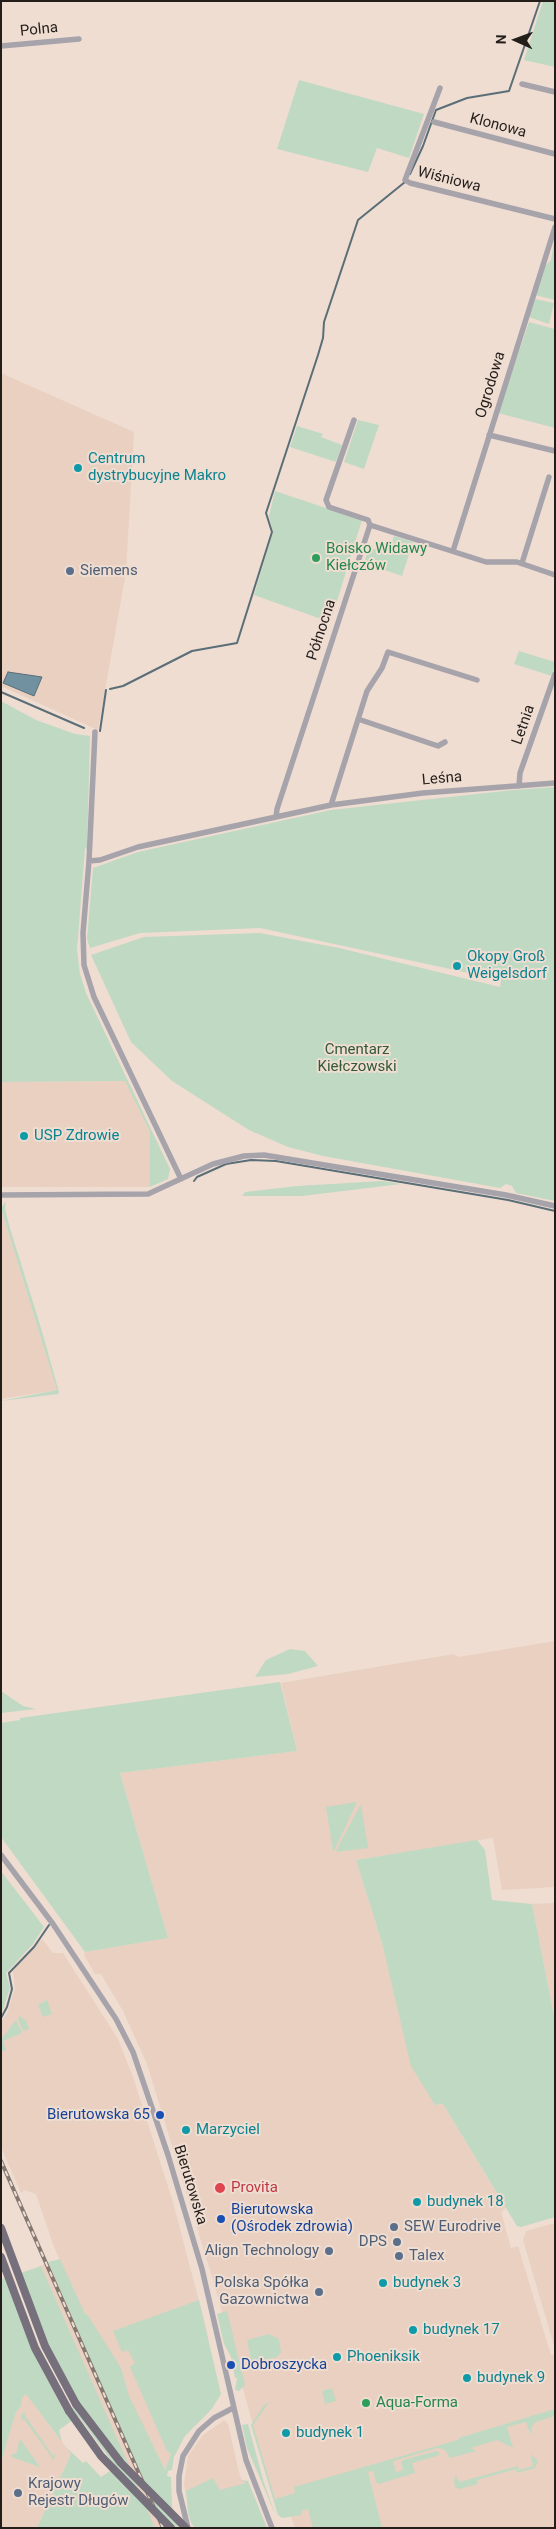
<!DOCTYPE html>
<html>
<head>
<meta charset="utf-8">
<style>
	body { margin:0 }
	#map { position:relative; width:556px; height:2529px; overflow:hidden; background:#efddd2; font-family:Roboto,sans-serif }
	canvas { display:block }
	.frame { position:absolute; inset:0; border:2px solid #241e1a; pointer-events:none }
	.north { position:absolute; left:491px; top:15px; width:50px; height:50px; -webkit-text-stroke:4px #efddd2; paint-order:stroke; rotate:272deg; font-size:14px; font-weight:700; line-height:20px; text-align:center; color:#241e1a }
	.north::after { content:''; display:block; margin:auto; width:18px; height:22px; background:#241e1a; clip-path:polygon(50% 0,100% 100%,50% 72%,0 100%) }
</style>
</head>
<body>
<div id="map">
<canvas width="556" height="2529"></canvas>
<div class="frame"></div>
<div class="north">N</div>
</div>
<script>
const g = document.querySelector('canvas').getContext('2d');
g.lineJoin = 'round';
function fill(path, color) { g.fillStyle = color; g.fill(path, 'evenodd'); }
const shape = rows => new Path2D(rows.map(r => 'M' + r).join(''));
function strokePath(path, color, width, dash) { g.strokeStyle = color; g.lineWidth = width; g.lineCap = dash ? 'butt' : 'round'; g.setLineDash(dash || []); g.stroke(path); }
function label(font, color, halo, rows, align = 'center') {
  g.font = font + ' Roboto,sans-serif'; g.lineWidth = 4; g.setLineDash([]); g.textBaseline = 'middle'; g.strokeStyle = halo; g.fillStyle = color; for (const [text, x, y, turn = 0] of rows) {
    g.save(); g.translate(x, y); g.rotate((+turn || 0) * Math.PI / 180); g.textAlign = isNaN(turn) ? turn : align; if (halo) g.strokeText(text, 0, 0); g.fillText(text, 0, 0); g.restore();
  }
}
const built = shape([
	[1,373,134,432,126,572,98,730,1,686],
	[125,1081,150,1132,150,1187,1,1187,1,1082],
	[1,1208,57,1390,1,1399],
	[555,1641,555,1887,502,1890,493,1838,356,1860,382,1943,406,2040,435,2105,443,2104,506,2208,501,2212,511,2248,518,2246,551,2355,555,2355,555,2528,295,2528,284,2497,274,2499,272,2494,213,2280,147,2064,123,2011,101,1974,95,1974,84,1955,85,1952,168,1938,120,1773,297,1751,281,1683,454,1654,459,1657],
	[555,1903,555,2021,532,1904],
	[42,1939,53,1953,63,1953,118,2039,133,2077,173,2202,206,2328,214,2375,175,2444,165,2470,123,2399,54,2247,36,2194,24,2190,21,2193,1,2147,1,2022,7,2014,15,1988,13,1971],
	[555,2223,555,2349,523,2240,526,2231],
	[48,2262,164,2528,155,2528,41,2266],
	[25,2381,39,2411,71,2454,37,2528,1,2528,1,2462],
	[224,2420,228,2424,240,2476,242,2480,246,2483,264,2528,194,2528,191,2520,184,2485,188,2456,203,2435]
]);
const green = shape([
	[543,1,555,1,555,67,524,60],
	[299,80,424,114,409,158,377,148,368,172,277,149],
	[555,235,555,300,535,295,544,267,551,260],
	[535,299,554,303,549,324,529,317],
	[529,322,555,329,555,428,498,413],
	[358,420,379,425,364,469,344,462],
	[297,426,323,434,321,437,342,445,336,462,290,447],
	[275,491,362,520,333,614,324,620,254,595,273,532,269,516],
	[394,536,413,542,402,576,364,563,369,547,388,554],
	[519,651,555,662,552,676,514,664],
	[1,701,36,720,75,734,90,736,87,849,85,848,77,950,80,974,86,993,170,1169,168,1179,150,1187,150,1132,125,1081,1,1082],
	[555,787,555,1201,516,1193,512,1186,506,1184,500,1188,323,1156,288,1147,249,1130,172,1081,131,1042,91,955,144,937,260,933,339,948,500,987,501,980,260,928,140,933,90,948,87,939,93,868,138,852,331,810,513,790],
	[382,1181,401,1184,302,1196,242,1196,245,1192,297,1186],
	[6,1201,5,1208,9,1225,41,1328,59,1392,58,1394,1,1401,57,1390,1,1208],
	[290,1649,305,1651,318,1666,288,1674,255,1677,266,1660],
	[280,1682,297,1751,120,1773,168,1938,85,1952,1,1837,1,1723,20,1720,20,1718],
	[1,1691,23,1706,36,1709,1,1713],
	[357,1802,334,1851,333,1851,326,1807],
	[361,1804,368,1848,336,1852,340,1843],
	[477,1840,485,1850,492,1900,532,1904,555,2021,555,2217,521,2227,517,2226,443,2104,435,2105,411,2066,382,1943,356,1860],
	[1,1871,44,1927,33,1944,6,1973,10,1988,1,2015],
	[47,2000,52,2014,43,2017,38,2005],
	[20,2016,26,2021,29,2029,23,2031,18,2019],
	[16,2020,22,2033,3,2041,6,2050,1,2052,2,2038],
	[60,2259,85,2314,87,2314,121,2368,129,2396,165,2470,171,2454,167,2451,130,2367,135,2363,128,2350,122,2352,113,2331,199,2300,221,2394,211,2410,185,2436,174,2457,172,2470,168,2471,167,2476,171,2477,172,2506,178,2528,164,2528,48,2262],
	[41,2266,127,2461,155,2528,37,2528,71,2454,66,2447,83,2463,86,2461,101,2477,116,2467,78,2416,59,2430,62,2442,26,2394,22,2398,21,2406,16,2412,1,2462,1,2280,5,2277,39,2364,66,2414,79,2401,49,2346,21,2273],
	[227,2311,245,2385,239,2391,235,2390,237,2378,235,2378,231,2357,224,2344,217,2314],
	[269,2334,279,2339,281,2352,277,2357,254,2363,251,2360,247,2340],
	[332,2388,336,2401,325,2404,322,2391],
	[269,2402,253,2425,275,2499,295,2493,294,2487,458,2440,459,2438,495,2427,555,2409,555,2416,536,2422,532,2426,531,2435,526,2422,507,2427,513,2448,497,2440,471,2448,476,2451,450,2458,444,2449,437,2448,393,2461,396,2472,403,2470,401,2462,403,2460,437,2451,440,2455,412,2463,415,2473,379,2484,376,2482,373,2471,368,2472,382,2528,313,2528,308,2509,302,2511,301,2515,282,2518,278,2515,276,2509,251,2425,264,2405],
	[27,2411,24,2414,53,2456,56,2454,52,2463,53,2459,24,2419,21,2421,22,2413],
	[248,2424,264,2483,276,2516,247,2448,242,2425],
	[20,2439,40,2467,12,2457,11,2454,16,2454],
	[531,2454,538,2461,535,2468,517,2473,516,2469,477,2480,478,2484,459,2489,455,2487,454,2480,456,2475,459,2482,518,2466,519,2470,533,2466],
	[213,2478,220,2490,246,2483,242,2480,248,2481,267,2528,196,2528,191,2523,188,2512,186,2491]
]);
const water = shape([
	[8,672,42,677,34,696,3,683,8,672]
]);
const stream = shape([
	[410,174,423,146,436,110,467,98,509,91,540,1],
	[110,689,123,686,192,651,237,643,272,532,266,513,318,355,323,338,324,322,358,220,405,182],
	[1,692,84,728],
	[100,731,106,690],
	[194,1181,197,1177,226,1164,251,1160,276,1161,508,1200,555,1211],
	[1,2018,7,2007,12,1989,9,1973,34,1947,49,1925]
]);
const minor = shape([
	[1,46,79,39],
	[522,84,555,92],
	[440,88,405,180,410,183,555,219],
	[434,122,555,154],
	[354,420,326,500,329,507,368,520,370,525],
	[489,435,555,451],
	[370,525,486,562,517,562,555,575],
	[453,551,555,227],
	[522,563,549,477],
	[358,719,438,746,445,742],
	[95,732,89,861,83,933,84,965,94,997,181,1179],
	[519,786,520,773,555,674],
	[331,805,367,691,382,668,388,652,477,680],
	[276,817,277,809,370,525],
	[89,861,100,860,138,847,331,805,423,793,555,783],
	[1,1195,148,1194,213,1164,244,1156,264,1155,506,1195,555,1206],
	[1,1855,53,1924,116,2019,133,2052,168,2155,202,2269,246,2460,272,2528],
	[188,2528,179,2491,179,2476,183,2456,199,2431,214,2418,233,2408]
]);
const major = shape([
	[1,2228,45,2346,76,2404],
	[1,2257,35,2348,69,2411]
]);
const rail = shape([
	[1,2161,163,2528]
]);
const majorBridge = shape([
	[76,2404,121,2463,186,2528],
	[69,2411,101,2456,171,2528]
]);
const markers = [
	[78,468,5,"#0f9aa8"],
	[316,558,5,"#2e9e5b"],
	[70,571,5,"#5c6f8a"],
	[457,966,5,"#0f9aa8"],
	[24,1136,5,"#0f9aa8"],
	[160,2115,5,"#1a4fb4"],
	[186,2130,5,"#0f9aa8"],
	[220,2188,6,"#e0444e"],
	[417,2202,5,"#0f9aa8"],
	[221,2219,5,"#1a4fb4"],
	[394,2227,5,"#5c6f8a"],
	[397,2242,5,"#5c6f8a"],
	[329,2251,5,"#5c6f8a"],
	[399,2256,5,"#5c6f8a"],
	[383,2283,5,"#0f9aa8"],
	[319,2292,5,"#5c6f8a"],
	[413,2330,5,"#0f9aa8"],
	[337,2357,5,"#0f9aa8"],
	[231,2365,5,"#1a4fb4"],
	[467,2378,5,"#0f9aa8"],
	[366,2403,5,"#2e9e5b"],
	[286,2433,5,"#0f9aa8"],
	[18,2493,5,"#5c6f8a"]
];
const streetNames = [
	["Polna",39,30,-6],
	["Klonowa",498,126,15],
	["Wiśniowa",449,180,14],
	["Ogrodowa",491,385,-73],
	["Północna",322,630,-72],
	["Letnia",524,725,-71],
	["Leśna",442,779,-5],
	["Bierutowska",190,2185,73]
];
const cultureNames = [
	["Centrum",88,459],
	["dystrybucyjne Makro",88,476],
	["Okopy Groß",467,957],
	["Weigelsdorf",467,974],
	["USP Zdrowie",34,1136],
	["Marzyciel",196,2130],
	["budynek 18",427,2202],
	["budynek 3",393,2283],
	["budynek 17",423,2330],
	["Phoeniksik",347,2357],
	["budynek 9",477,2378],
	["budynek 1",296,2433]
];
const leisureNames = [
	["Boisko Widawy",326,549],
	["Kiełczów",326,566],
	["Aqua-Forma",376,2403]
];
const serviceNames = [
	["Siemens",80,571],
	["SEW Eurodrive",404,2227],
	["DPS",387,2242,"right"],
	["Align Technology",319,2251,"right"],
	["Talex",409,2256],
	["Polska Spółka",309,2283,"right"],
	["Gazownictwa",309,2300,"right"],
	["Krajowy",28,2484],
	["Rejestr Długów",28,2501]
];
const parkNames = [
	["Cmentarz",357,1050],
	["Kiełczowski",357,1067]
];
const transitNames = [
	["Bierutowska 65",150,2115,"right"],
	["Bierutowska",231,2210],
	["(Ośrodek zdrowia)",231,2227],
	["Dobroszycka",241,2365]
];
const healthNames = [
	["Provita",231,2188]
];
fill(built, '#e9d0c1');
fill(green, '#c0d9c2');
fill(water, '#7191a1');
strokePath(water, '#5a6e78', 1);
strokePath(stream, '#5a6e78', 2);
strokePath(minor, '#a7a3ab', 5.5);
strokePath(major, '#766f7c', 8);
strokePath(rail, '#847871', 4);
strokePath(rail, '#efddd2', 2, [5.5]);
strokePath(majorBridge, '#766f7c', 8);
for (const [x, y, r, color] of markers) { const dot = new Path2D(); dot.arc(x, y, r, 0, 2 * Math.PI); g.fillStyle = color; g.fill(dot); strokePath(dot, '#efddd2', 2); }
label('15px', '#241e1a', '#efddd2', streetNames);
label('15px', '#0d838f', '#efddd2', cultureNames, 'left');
label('15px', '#27864d', '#efddd2', leisureNames, 'left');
label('15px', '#4e5e75', '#efddd2', serviceNames, 'left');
label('15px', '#305936', '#efddd2', parkNames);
label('15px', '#164399', '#efddd2', transitNames, 'left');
label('15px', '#be3a42', '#efddd2', healthNames, 'left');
</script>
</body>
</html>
